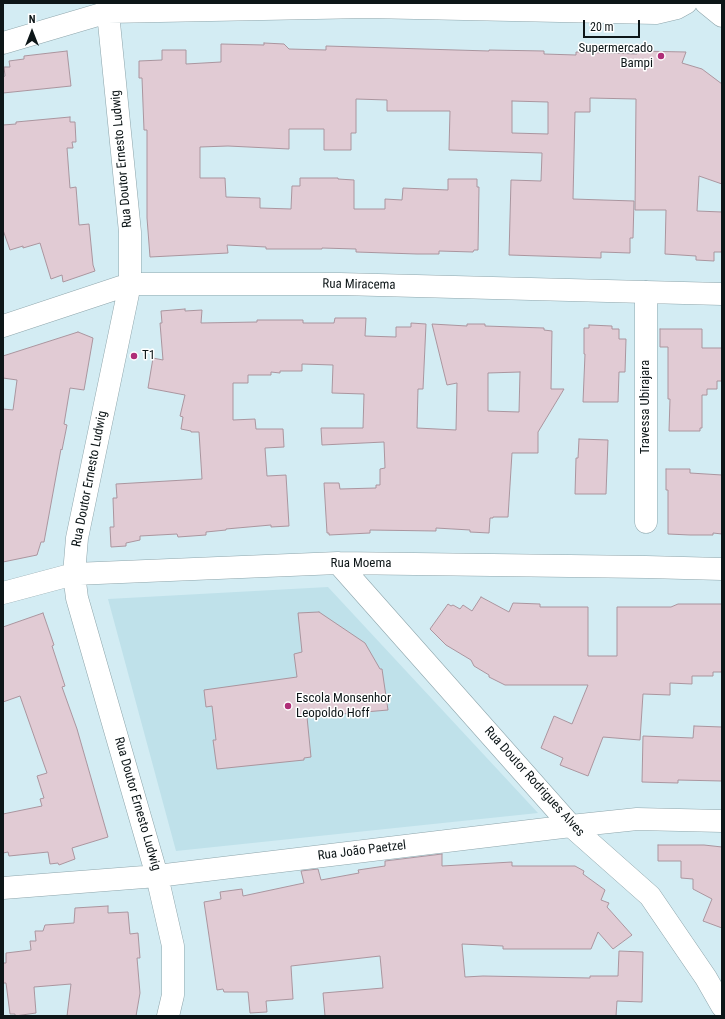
<!DOCTYPE html>
<html>
<head>
<meta charset="utf-8">
<style>
	body { margin:0 }
	#map { position:relative; width:725px; height:1019px; overflow:hidden; background:#d3ecf3; font-family:"Roboto Condensed",sans-serif }
	canvas { display:block }
	.frame { position:absolute; inset:0; border:4px solid #0d1618; pointer-events:none }
	.north { position:absolute; left:12px; top:12px; width:40px; height:40px; -webkit-text-stroke:3px #fff; paint-order:stroke; rotate:0deg; font-size:11px; font-weight:700; line-height:16px; text-align:center; color:#0d1618 }
	.north::after { content:''; display:block; margin:auto; width:14px; height:18px; background:#0d1618; clip-path:polygon(50% 0,100% 100%,50% 72%,0 100%) }
	.scale { position:absolute; left:583px; top:20px; width:57px; height:18px; box-sizing:border-box; border:2px solid #0d1618; border-top:0; padding-left:5px; font-size:12px; line-height:14px; white-space:nowrap; color:#0d1618; -webkit-text-stroke:3px #fff; paint-order:stroke }
</style>
</head>
<body>
<div id="map">
<canvas width="725" height="1019"></canvas>
<div class="frame"></div>
<div class="north">N</div>
<div class="scale">20 m</div>
</div>
<script>
const g = document.querySelector('canvas').getContext('2d');
g.lineJoin = 'round';
function fill(path, color) { g.fillStyle = color; g.fill(path, 'evenodd'); }
const shape = rows => new Path2D(rows.map(r => 'M' + r).join(''));
function strokePath(path, color, width, dash) { g.strokeStyle = color; g.lineWidth = width; g.lineCap = dash ? 'butt' : 'round'; g.setLineDash(dash || []); g.stroke(path); }
function label(font, color, halo, rows, align = 'center') {
  g.font = font + ' "Roboto Condensed",sans-serif'; g.lineWidth = 3; g.setLineDash([]); g.textBaseline = 'middle'; g.strokeStyle = halo; g.fillStyle = color; for (const [text, x, y, turn = 0] of rows) {
    g.save(); g.translate(x, y); g.rotate((+turn || 0) * Math.PI / 180); g.textAlign = isNaN(turn) ? turn : align; if (halo) g.strokeText(text, 0, 0); g.fillText(text, 0, 0); g.restore();
  }
}
const built = shape([
	[328,587,538,813,176,851,108,599]
]);
const building = shape([
	[264,43,284,44,289,49,326,50,326,46,489,51,489,50,544,51,544,54,576,55,576,52,637,54,637,51,686,52,682,63,702,69,722,84,722,184,699,176,697,211,722,212,722,252,714,252,714,261,696,260,696,256,665,254,666,210,635,210,636,99,590,98,590,112,575,112,573,199,634,201,633,238,630,238,630,253,601,252,601,258,509,255,511,180,541,181,542,153,449,150,450,111,387,111,387,100,356,99,356,133,351,133,351,150,324,150,324,129,289,129,289,149,228,146,200,147,200,178,225,178,226,197,260,198,260,208,291,209,292,186,300,186,300,178,338,178,338,179,354,180,354,209,385,209,385,199,402,200,403,188,448,190,448,179,477,179,477,187,479,187,478,250,474,250,473,252,439,251,439,254,417,254,356,252,356,249,322,248,322,249,266,249,266,247,227,245,228,253,150,257,147,218,147,130,144,130,142,78,139,78,139,61,162,60,162,50,186,50,186,64,221,62,221,44,264,45,264,43],
	[512,101,548,102,548,134,512,133,512,101],
	[67,51,71,86,3,93,3,77,5,76,4,67,10,67,9,61,24,59,24,56,67,51],
	[70,117,70,122,75,122,76,142,72,142,73,148,67,148,70,188,76,187,79,225,89,224,93,265,95,271,63,282,62,275,51,279,40,243,23,248,23,246,10,250,3,230,3,125,16,124,16,122,70,117],
	[185,309,185,311,202,310,201,323,257,322,257,320,303,320,303,323,334,323,335,318,366,318,365,336,396,337,396,327,411,327,411,323,426,324,423,389,418,389,417,428,456,430,457,383,447,385,432,324,467,326,467,324,485,324,485,326,544,328,544,330,552,331,551,389,564,389,538,432,538,453,512,453,508,517,493,517,493,518,490,518,489,533,470,532,470,530,436,528,436,531,370,530,370,533,329,535,329,533,327,533,324,483,339,483,340,489,376,488,376,485,380,485,380,469,385,468,384,442,322,445,321,428,363,428,364,394,332,393,333,365,302,364,302,371,280,371,280,373,271,372,271,375,248,375,248,383,233,383,233,420,255,419,256,429,283,429,284,447,265,448,267,476,286,475,289,526,271,527,271,525,226,529,226,530,206,532,206,535,178,537,177,534,140,536,140,540,126,543,126,546,111,547,110,527,114,527,113,498,117,498,116,484,202,479,199,432,191,432,191,431,181,429,183,417,180,416,185,395,148,388,153,358,163,360,160,323,162,323,161,311,185,309],
	[520,372,519,412,488,411,488,373,520,372],
	[589,325,612,326,612,329,619,329,619,339,626,339,625,372,619,372,618,402,583,402,585,354,584,354,584,328,589,328,589,325],
	[660,329,702,329,702,348,722,348,722,381,717,381,717,389,707,389,707,395,702,395,702,428,700,428,700,431,669,431,670,399,668,399,668,347,660,347,660,329],
	[78,332,93,338,84,390,70,388,64,424,67,425,62,450,61,449,44,542,41,542,37,555,3,562,3,409,13,410,17,380,3,378,3,356,78,332],
	[579,439,608,440,606,494,575,494,576,458,578,458,579,439],
	[666,469,690,469,690,473,722,475,722,534,713,533,713,535,690,535,668,534,668,490,666,490,666,469],
	[481,597,509,612,513,603,540,604,540,607,588,607,588,656,617,656,617,607,671,607,678,604,722,604,722,672,713,672,713,676,692,676,692,684,670,683,670,695,643,694,640,740,603,737,588,776,560,765,563,758,541,748,554,716,572,724,588,685,505,685,489,677,489,675,474,666,471,660,446,645,430,629,448,604,451,606,453,605,460,609,463,605,472,611,481,597],
	[319,612,365,643,380,669,382,669,388,710,307,717,311,757,304,758,304,760,217,769,213,740,216,740,212,706,206,707,204,690,297,677,294,654,302,652,298,613,319,612],
	[43,613,54,645,52,646,65,686,62,687,77,729,108,837,72,848,75,859,59,865,58,863,50,864,48,852,9,856,8,852,3,853,3,814,42,806,40,799,44,798,37,776,47,773,20,696,3,702,3,627,43,613],
	[694,726,722,727,722,781,678,780,678,783,642,782,643,736,693,738,694,726],
	[658,845,704,845,722,847,722,928,703,921,712,899,693,889,693,879,681,878,681,861,658,861,658,845],
	[442,854,442,866,512,862,512,866,575,866,584,871,583,874,605,890,601,900,609,903,607,907,632,935,613,949,598,932,591,949,503,949,503,946,462,944,465,977,483,976,590,978,590,976,618,976,619,951,643,952,642,1002,617,1001,616,1016,325,1016,323,993,383,988,380,956,291,966,293,999,266,1001,267,1012,250,1013,248,992,224,992,223,989,217,990,204,902,221,899,220,892,242,889,243,896,304,883,301,871,318,869,321,880,359,873,358,870,385,866,385,861,442,854],
	[108,906,108,913,128,912,130,934,138,933,140,958,137,958,140,993,136,1016,67,1016,71,984,34,987,36,1013,15,1016,15,1014,10,1014,6,983,3,983,3,963,6,963,6,953,31,950,30,941,36,941,35,931,43,931,45,925,74,923,75,908,108,906]
]);
const minor = shape([
	[107,3,130,232,130,284,77,538,74,574,77,598,157,876,173,946,173,995,168,1016],
	[706,3,722,16],
	[3,43,108,12,367,7,656,13,677,8,686,3],
	[3,326,130,284,340,284,722,294],
	[646,522,646,292],
	[338,563,571,826,650,896,706,978,722,1006],
	[3,593,74,574,338,563,646,567,722,569],
	[3,888,157,876,571,826,637,819,722,821]
]);
const markers = [
	[661,56,4,"#af2d77"],
	[134,356,4,"#af2d77"],
	[288,706,4,"#af2d77"]
];
const poiNames = [
	["Supermercado",653,49,"right"],
	["Bampi",653,64,"right"],
	["T1",142,356],
	["Escola Monsenhor",296,699],
	["Leopoldo Hoff",296,714]
];
const streetNames = [
	["Rua Doutor Ernesto Ludwig",122,159,-95],
	["Rua Miracema",359,285,1],
	["Travessa Ubirajara",646,407,-90],
	["Rua Doutor Ernesto Ludwig",90,479,-79],
	["Rua Moema",361,564],
	["Rua Doutor Rodrigues Alves",534,782,48],
	["Rua Doutor Ernesto Ludwig",137,804,74],
	["Rua João Paetzel",362,851,-7]
];
fill(built, '#bfe1ea');
fill(building, '#e1cbd4');
strokePath(building, '#aa959e', 1);
strokePath(minor, '#8ea5ab', 23);
strokePath(minor, '#fff', 22);
for (const [x, y, r, color] of markers) { const dot = new Path2D(); dot.arc(x, y, r, 0, 2 * Math.PI); g.fillStyle = color; g.fill(dot); strokePath(dot, '#fff', 1.5); }
label('13px', '#0d1618', '#fff', poiNames, 'left');
label('13px', '#0d1618', '#fff', streetNames);
</script>
</body>
</html>
